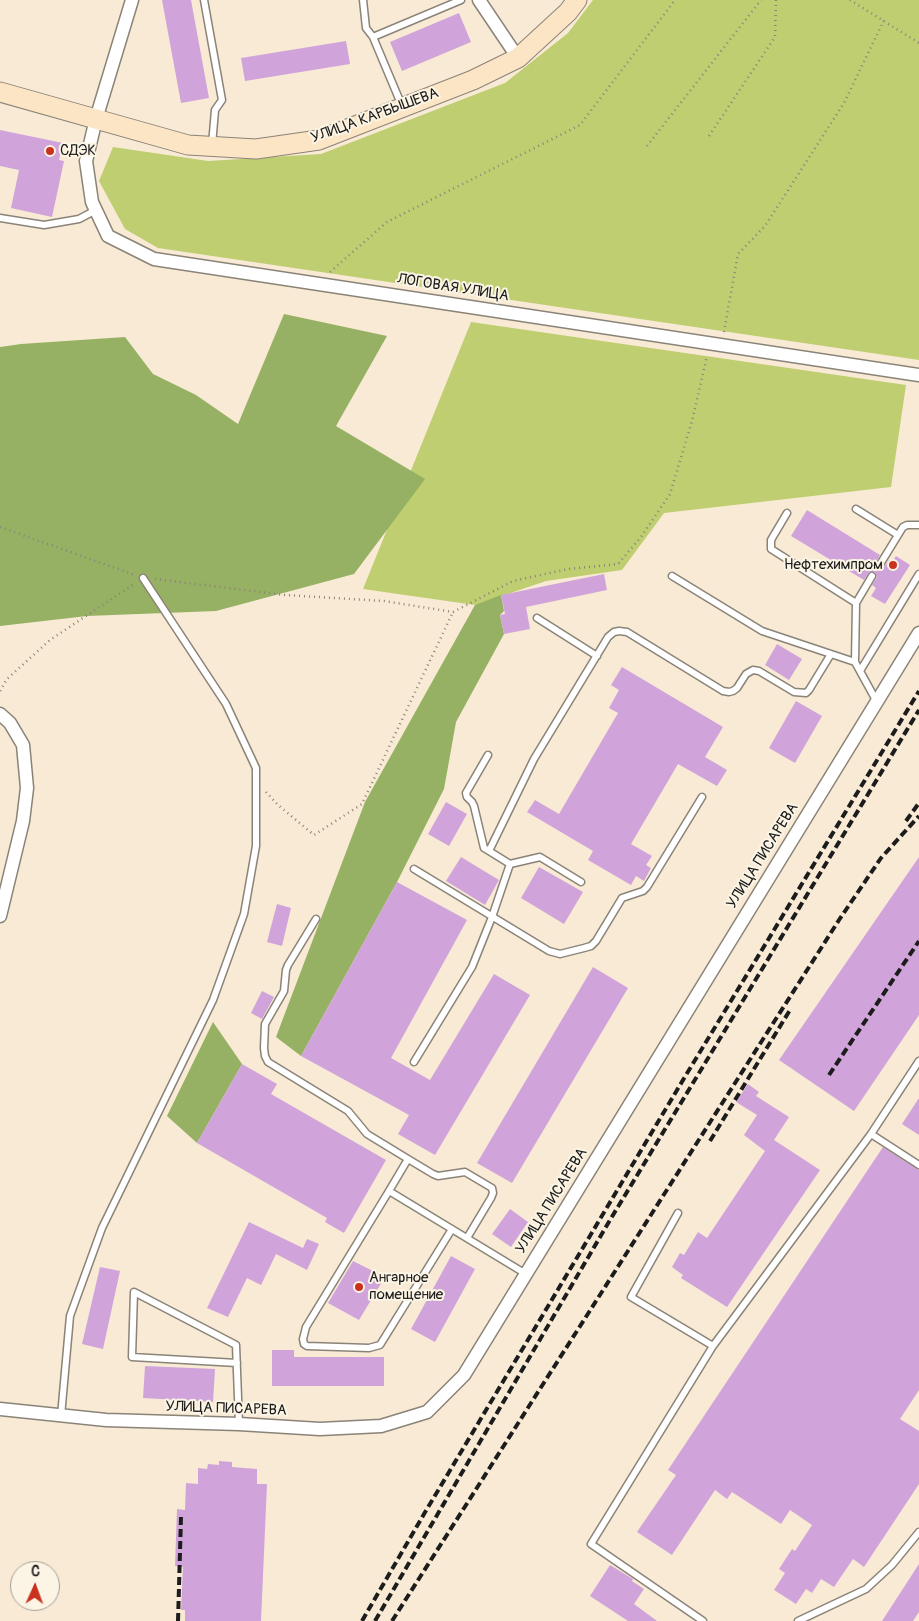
<!DOCTYPE html>
<html>
<head>
<meta charset="utf-8">
<style>
	body { margin:0 }
	#map { position:relative; width:919px; height:1621px; overflow:hidden; background:#f8ead4; font-family:Pangolin,sans-serif }
	canvas { display:block }
	.north { position:absolute; left:10px; top:1561px; width:50px; height:50px; box-sizing:border-box; background:#fcf5e5; border:1px solid #a29e95; border-radius:50%; rotate:2deg; font-size:14px; font-weight:700; line-height:20px; text-align:center; color:#1c1c1c }
	.north::after { content:''; display:block; margin:auto; width:18px; height:22px; background:#c8321e; clip-path:polygon(50% 0,100% 100%,50% 72%,0 100%) }
</style>
</head>
<body>
<div id="map">
<canvas width="919" height="1621"></canvas>
<div class="north">С</div>
</div>
<script>
const g = document.querySelector('canvas').getContext('2d');
g.lineJoin = 'round';
function fill(path, color) { g.fillStyle = color; g.fill(path, 'evenodd'); }
const shape = rows => new Path2D(rows.map(r => 'M' + r).join(''));
function strokePath(path, color, width, dash) { g.strokeStyle = color; g.lineWidth = width; g.lineCap = dash ? 'butt' : 'round'; g.setLineDash(dash || []); g.stroke(path); }
function label(font, color, halo, rows, align = 'center') {
  g.font = font + ' Pangolin,sans-serif'; g.lineWidth = 4; g.setLineDash([]); g.textBaseline = 'middle'; g.strokeStyle = halo; g.fillStyle = color; for (const [text, x, y, turn = 0] of rows) {
    g.save(); g.translate(x, y); g.rotate((+turn || 0) * Math.PI / 180); g.textAlign = isNaN(turn) ? turn : align; if (halo) g.strokeText(text, 0, 0); g.fillText(text, 0, 0); g.restore();
  }
}
const green = shape([
	[593,0,919,0,919,360,158,248,125,229,99,181,113,147,208,161,321,154,505,83,568,33],
	[471,322,906,385,891,487,664,513,622,570,546,581,475,605,363,589]
]);
const forest = shape([
	[284,314,387,336,336,426,425,479,354,574,216,611,87,616,0,626,0,347,21,344,125,337,153,374,196,395,238,424],
	[501,595,504,611,500,615,504,634,456,722,444,789,397,882,301,1056,276,1037,365,802,475,605],
	[213,1022,242,1064,197,1143,167,1116]
]);
const building = shape([
	[162,0,191,0,209,98,181,103],
	[459,13,471,42,402,71,390,42],
	[346,41,350,64,245,81,241,58],
	[0,130,63,143,59,160,64,161,52,217,11,208,19,170,0,166],
	[807,510,880,555,874,565,877,570,882,570,889,560,892,562,896,556,910,565,885,604,871,596,876,588,872,585,877,577,875,572,869,572,864,580,791,536],
	[604,574,607,590,526,607,530,629,504,634,500,615,505,614,501,595],
	[777,644,802,659,789,680,765,665],
	[622,667,723,727,705,757,727,770,717,786,678,764,631,844,652,856,646,865,651,868,644,881,636,876,631,885,588,860,593,851,527,812,535,800,559,814,618,713,609,708,619,690,611,685],
	[796,701,822,716,795,763,769,748],
	[446,802,467,814,449,846,428,834],
	[461,857,499,880,485,905,446,881],
	[919,857,919,1015,854,1111,779,1060],
	[539,867,583,892,564,924,521,898],
	[397,882,467,920,391,1058,430,1080,494,974,530,995,435,1155,398,1134,409,1115,301,1056],
	[277,904,291,908,282,946,267,942],
	[593,967,628,988,512,1183,477,1163],
	[262,991,274,997,262,1019,251,1013],
	[242,1064,277,1084,271,1094,386,1160,344,1233,325,1222,327,1218,197,1143],
	[748,1084,759,1092,756,1096,789,1117,774,1140,820,1170,727,1307,681,1278,683,1275,672,1267,680,1253,684,1255,698,1232,707,1238,765,1151,744,1135,757,1115,736,1102],
	[919,1098,919,1135,902,1124],
	[883,1147,919,1170,919,1390,900,1419,919,1431,919,1484,864,1567,853,1559,834,1587,821,1579,812,1593,806,1589,796,1604,774,1590,785,1573,779,1569,792,1549,795,1551,812,1525,790,1510,781,1524,732,1492,727,1499,715,1490,672,1555,637,1532,676,1475,668,1470],
	[510,1209,528,1222,511,1247,492,1234],
	[249,1222,303,1248,307,1239,319,1244,307,1270,276,1254,261,1285,247,1278,228,1317,207,1308],
	[451,1256,475,1269,435,1342,411,1329],
	[353,1261,385,1277,359,1320,328,1303],
	[100,1267,120,1271,103,1349,82,1344],
	[272,1350,294,1350,294,1357,384,1357,384,1386,272,1386],
	[145,1366,215,1369,213,1402,143,1398],
	[219,1461,232,1462,232,1467,257,1469,257,1484,267,1484,261,1621,185,1621,185,1610,181,1610,183,1567,175,1566,177,1509,185,1510,186,1483,198,1484,198,1468,207,1469,208,1464,219,1465],
	[919,1564,919,1612,913,1621,882,1621],
	[610,1565,633,1579,632,1581,644,1589,634,1604,657,1621,628,1621,590,1596]
]);
const path = shape([
	[850,0,919,43],
	[709,136,775,37,776,0],
	[647,146,761,0],
	[330,272,387,222,580,125,675,0],
	[724,332,738,254,765,226,844,103,884,20],
	[0,527,135,575],
	[155,579,285,595,384,601,453,612,513,581,568,569,618,564,641,537,670,494,692,421,707,356],
	[0,691,7,679,50,640,134,584],
	[266,792,278,805,314,835,362,804,453,612]
]);
const lane = shape([
	[204,0,222,100,215,110,212,145],
	[363,0,366,28,373,37],
	[402,106,373,37,461,0],
	[0,218,44,225,79,219,96,210],
	[856,509,898,535],
	[787,513,771,540,771,549,856,603],
	[879,566,903,527,907,525,919,525],
	[672,576,762,631,855,662],
	[872,576,856,603,855,662,877,702],
	[537,618,597,656],
	[860,671,919,574],
	[488,755,466,793,467,797,472,802,474,806,484,848,489,851],
	[510,864,540,857,581,882],
	[414,869,549,951,560,954,584,948,591,946,596,941,622,898,643,891,647,887,702,797],
	[316,919,288,965,286,970,284,991,265,1024,264,1048,265,1056,268,1062,348,1111,367,1134,408,1159,389,1191,526,1274],
	[414,1062,472,967,492,917,510,864,489,851,534,759,608,637,614,632,619,631,627,632,723,691,729,692,733,691,737,688,746,674,753,670,759,671,794,692,806,693,809,690,831,654],
	[871,1134,919,1165],
	[408,1159,433,1174,438,1176,465,1172,492,1188,493,1193,491,1198,467,1238],
	[389,1191,306,1327,303,1339,304,1344,307,1346,369,1348,380,1345,452,1229],
	[678,1213,631,1297,713,1346],
	[237,1363,132,1357,134,1292,236,1345,239,1424],
	[61,1416,70,1316,102,1228,213,1000,244,914,256,846,256,768,226,704,143,578],
	[703,1621,591,1544,713,1346,871,1134,919,1061],
	[798,1621,866,1589,892,1565,919,1532]
]);
const street = shape([
	[132,0,96,119,86,161,92,202,108,236,154,259,919,375],
	[479,0,518,58],
	[0,714,10,723,23,745,27,788,23,821,0,916],
	[0,1409,106,1420,239,1424,320,1429,381,1426,427,1412,464,1375,919,633]
]);
const secondary = shape([
	[0,92,188,145,256,149,319,140,473,80,518,58,568,12,577,0]
]);
const rail = shape([
	[906,821,919,803],
	[829,1075,919,941],
	[710,1141,790,1010],
	[178,1621,181,1517],
	[362,1621,424,1514,686,1075,919,691],
	[375,1621,610,1220,919,710],
	[392,1621,839,920,881,858,919,816]
]);
const markers = [
	[50,151,5,"#c8321e"],
	[893,565,5,"#c8321e"],
	[359,1287,5,"#c8321e"]
];
const streetNames = [
	["УЛИЦА КАРБЫШЕВА",375,116,-20],
	["ЛОГОВАЯ УЛИЦА",453,288,9],
	["УЛИЦА ПИСАРЕВА",763,856,-58],
	["УЛИЦА ПИСАРЕВА",552,1201,-58],
	["УЛИЦА ПИСАРЕВА",226,1409,2]
];
const poiNames = [
	["СДЭК",60,151],
	["Нефтехимпром",883,565,"right"],
	["Ангарное",369,1278],
	["помещение",369,1295]
];
fill(green, '#bece71');
fill(forest, '#96b163');
fill(building, '#d0a4db');
strokePath(lane, '#8a8378', 9);
strokePath(street, '#8a8378', 15);
strokePath(secondary, '#8a8378', 21);
strokePath(path, '#8a8378', 2.5, [1, 4]);
strokePath(lane, '#fff', 6);
strokePath(street, '#fff', 12);
strokePath(secondary, '#fce5c4', 19);
strokePath(rail, '#1c1c1c', 4, [8, 4]);
for (const [x, y, r, color] of markers) { const dot = new Path2D(); dot.arc(x, y, r, 0, 2 * Math.PI); g.fillStyle = color; g.fill(dot); strokePath(dot, '#fcf5e5', 2); }
label('15px', '#1c1c1c', '#fcf5e5', streetNames);
label('15px', '#1c1c1c', '#fcf5e5', poiNames, 'left');
</script>
</body>
</html>
